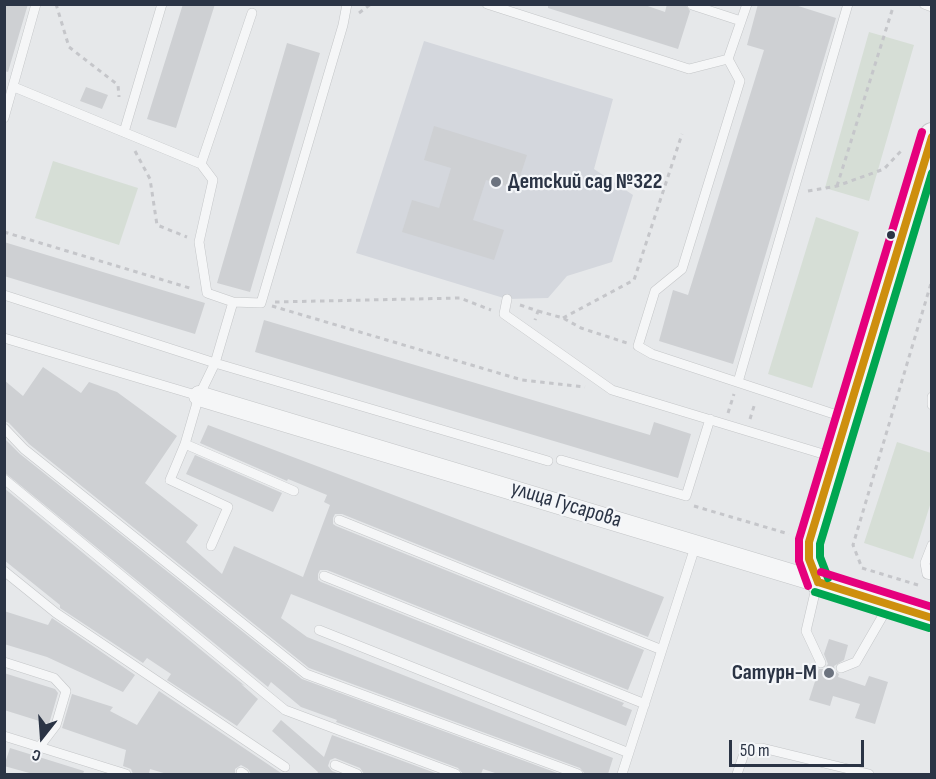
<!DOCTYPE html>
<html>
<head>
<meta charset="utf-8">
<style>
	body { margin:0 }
	#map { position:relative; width:936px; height:779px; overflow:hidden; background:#e6e8ea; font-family:"Sofia Sans Condensed",sans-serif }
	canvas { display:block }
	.frame { position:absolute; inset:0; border:6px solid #2b3445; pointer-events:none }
	.north { position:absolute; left:12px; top:707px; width:60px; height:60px; -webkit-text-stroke:4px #f4f6f9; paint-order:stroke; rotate:197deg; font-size:16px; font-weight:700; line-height:24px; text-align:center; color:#2b3445 }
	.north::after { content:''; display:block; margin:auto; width:21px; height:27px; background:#2b3445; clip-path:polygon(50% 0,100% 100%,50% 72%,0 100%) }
	.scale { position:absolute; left:729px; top:740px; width:135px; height:27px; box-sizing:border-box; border:3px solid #2b3445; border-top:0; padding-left:8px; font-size:18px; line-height:21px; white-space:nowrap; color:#2b3445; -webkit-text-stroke:4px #f4f6f9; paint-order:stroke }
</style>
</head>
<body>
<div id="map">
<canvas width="936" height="779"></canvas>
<div class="frame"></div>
<div class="north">С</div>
<div class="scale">50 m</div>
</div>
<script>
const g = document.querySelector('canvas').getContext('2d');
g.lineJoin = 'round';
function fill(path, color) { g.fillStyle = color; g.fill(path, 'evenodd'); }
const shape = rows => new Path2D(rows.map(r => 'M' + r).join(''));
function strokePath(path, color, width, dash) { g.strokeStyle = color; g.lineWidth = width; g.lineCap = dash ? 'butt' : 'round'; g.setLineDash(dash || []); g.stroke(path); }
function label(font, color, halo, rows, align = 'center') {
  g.font = font + ' "Sofia Sans Condensed",sans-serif'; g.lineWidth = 4.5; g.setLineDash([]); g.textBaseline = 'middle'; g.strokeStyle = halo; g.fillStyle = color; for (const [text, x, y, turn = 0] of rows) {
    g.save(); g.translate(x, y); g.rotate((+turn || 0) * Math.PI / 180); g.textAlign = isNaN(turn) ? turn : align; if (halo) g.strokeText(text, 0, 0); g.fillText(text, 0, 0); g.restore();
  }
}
const built = shape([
	[424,41,613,99,594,169,633,195,612,262,567,276,548,298,507,299,356,253]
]);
const green = shape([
	[869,32,914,45,869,201,825,188],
	[53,161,138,188,119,245,35,218],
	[816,217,859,232,812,388,768,374],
	[897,442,931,453,931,502,913,559,864,543]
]);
const building = shape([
	[4,4,28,4,8,72,4,71],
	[183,4,215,4,176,128,147,119],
	[548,4,642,4,665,12,667,4,685,4,690,11,678,49,548,8],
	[758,4,792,4,836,18,733,364,659,341,673,290,688,295,764,50,747,45],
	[287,43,320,53,250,292,217,283],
	[86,87,108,95,102,109,80,101],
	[434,126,527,155,516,189,486,180,473,220,504,230,494,260,402,232,412,200,439,208,451,168,424,160],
	[4,242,205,303,195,334,4,276],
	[264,320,650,435,654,422,691,434,678,478,255,352],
	[43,367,81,393,89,382,117,392,177,436,145,483,198,525,186,542,222,574,234,546,303,577,330,505,324,502,327,495,288,479,287,481,200,443,208,425,664,597,648,637,342,514,335,514,333,518,333,524,336,526,644,650,628,690,327,570,320,570,318,574,318,580,321,582,624,703,622,706,632,710,626,726,291,594,281,618,307,637,613,758,608,774,585,774,580,768,309,668,29,444,9,423,4,421,4,380,23,396],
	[4,438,20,454,302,679,560,774,498,774,483,769,481,774,463,774,458,768,336,722,337,720,301,707,271,682,268,687,4,472],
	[195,455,282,493,273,512,186,474],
	[4,488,245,686,241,684,258,699,237,726,167,680,171,674,147,658,143,663,60,608,60,605,4,560],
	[4,611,48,625,52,618,135,675,123,692,47,657,4,644],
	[829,639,848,645,844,660,834,666,835,671,839,674,838,677,865,686,869,676,888,682,875,724,855,718,860,704,833,696,830,706,809,700,819,669,824,669,828,664,824,654],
	[4,673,55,689,58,693,49,724,4,710],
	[159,691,281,773,288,774,251,774,248,769,241,765,235,769,235,774,167,774,150,769,149,774,133,774,131,769,123,766,126,750,62,728,72,694,113,707,110,711,137,725],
	[281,720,324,757,332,735,438,774,364,774,360,768,335,758,330,760,328,766,332,771,340,774,317,774,318,772,272,731],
	[10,748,84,771,83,774,33,774,4,766]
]);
const path = shape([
	[56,4,69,47,118,85,119,97],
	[359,13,371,4],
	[135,151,150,179,157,225,187,237],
	[837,186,894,4],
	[808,191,837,186,884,169,902,150],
	[4,232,193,289],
	[275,302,460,298,491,310],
	[520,305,538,311,535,320],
	[272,306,522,380,585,387],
	[538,311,563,318,581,328,627,343],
	[563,318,634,280,682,134],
	[728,413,734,394],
	[750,419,755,403],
	[694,506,789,534],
	[918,585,862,568,853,545,932,280]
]);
const service = shape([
	[487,4,689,69,728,59,747,4],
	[924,4,932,7],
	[692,5,741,21],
	[728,59,740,81,682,269,655,291,638,346,652,354,846,418],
	[14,87,201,164,213,180,199,242,207,293,233,302,215,363,199,396,185,444,170,480,228,507,211,546],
	[4,118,36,4],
	[124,132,162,4],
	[201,164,252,13],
	[4,295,215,363,548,461],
	[507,299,504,314,612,390,833,457],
	[233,302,261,303,343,25,347,4],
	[4,338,199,396],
	[738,382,848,4],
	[932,397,932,405],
	[4,428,24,449,306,674,578,774],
	[185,444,294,491],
	[561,460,686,496,710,419],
	[4,479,285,710,456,774],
	[339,520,662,650],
	[932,545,925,563,927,574,932,575],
	[4,571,56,613,285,767],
	[324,576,645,704],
	[817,584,806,631,821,663],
	[319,630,629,753],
	[4,662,54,678,66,691,56,725,40,746],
	[841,668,856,662,889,605],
	[4,736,126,774],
	[335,765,357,774],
	[241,772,244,774],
	[622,774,696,544],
	[737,774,746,748,762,748,869,774]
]);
const minor = shape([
	[199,396,818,582]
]);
const tertiary = shape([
	[932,135,809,542,809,559,818,582,932,618]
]);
const bus1 = shape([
	[818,582,809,559,809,542,932,137],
	[818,582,932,618]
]);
const bus2 = shape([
	[828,578,820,557,820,544,932,173],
	[815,592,929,628]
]);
const bus3 = shape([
	[821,572,932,607],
	[808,586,799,561,799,539,922,132]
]);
const markers = [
	[496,182,6,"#6c737f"],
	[891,235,5,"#2b3445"],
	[829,673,6,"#6c737f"]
];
const poiNames = [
	["Детский сад №322",508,182],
	["Сатурн-М",817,673,"right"]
];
const streetNames = [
	["улица Гусарова",566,505,17]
];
fill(built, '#d4d7dd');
fill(green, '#d6ded6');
fill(building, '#ced0d3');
strokePath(service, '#c4c6c8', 10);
strokePath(minor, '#c4c6c8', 21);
strokePath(tertiary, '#c4c6c8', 26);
strokePath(path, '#c5c6ca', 3, [4.5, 4.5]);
strokePath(service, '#f5f6f7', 9);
strokePath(minor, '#f5f6f7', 20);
strokePath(tertiary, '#f5f6f7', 24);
strokePath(bus1, '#ce8f0e', 8);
strokePath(bus2, '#00a651', 8);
strokePath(bus3, '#e5007d', 8);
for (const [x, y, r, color] of markers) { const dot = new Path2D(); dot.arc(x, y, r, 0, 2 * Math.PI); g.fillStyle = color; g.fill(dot); strokePath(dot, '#f4f6f9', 2); }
label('bold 22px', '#2b3445', '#f4f6f9', poiNames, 'left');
label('22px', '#2b3445', '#f4f6f9', streetNames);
</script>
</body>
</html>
